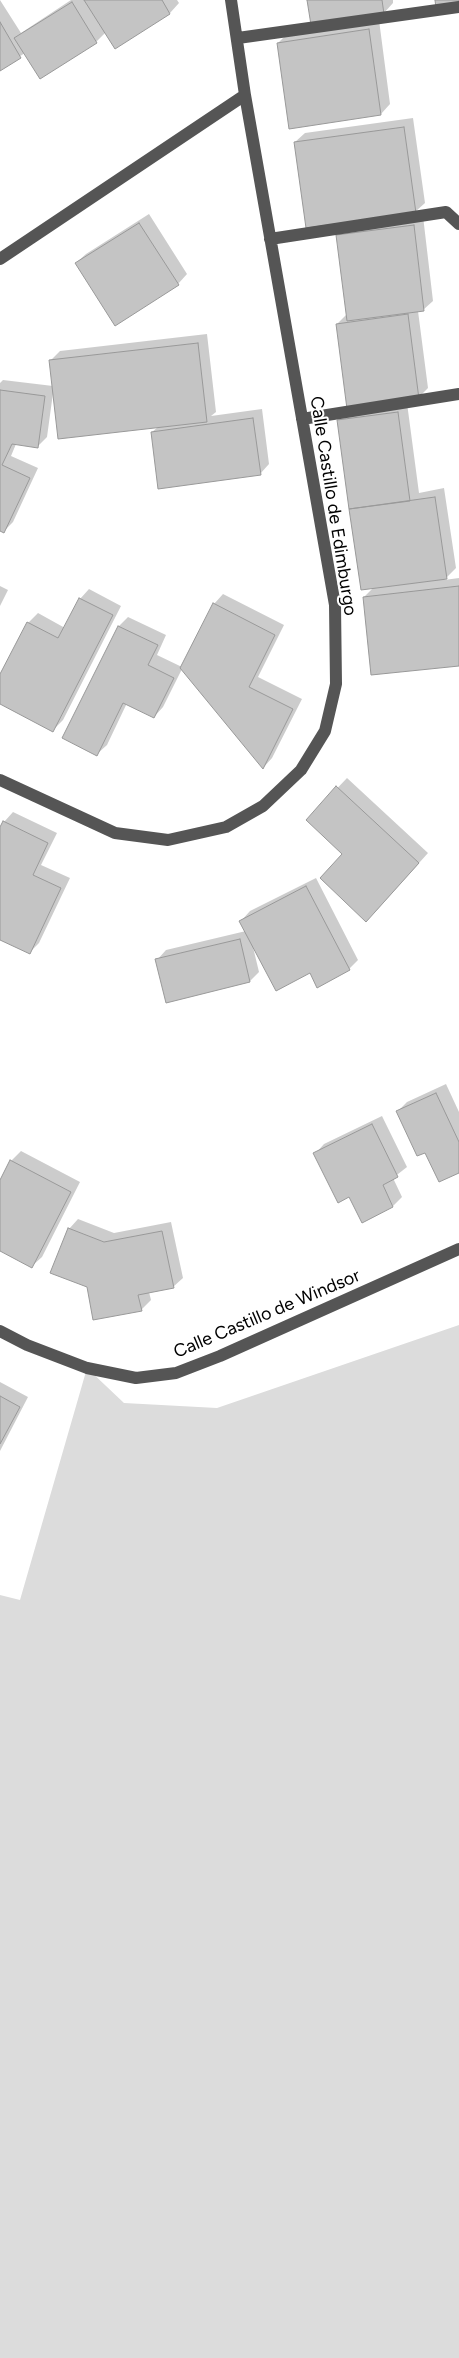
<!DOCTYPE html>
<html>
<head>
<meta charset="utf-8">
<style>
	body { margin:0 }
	canvas { display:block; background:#fff }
</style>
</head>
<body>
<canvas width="459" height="2358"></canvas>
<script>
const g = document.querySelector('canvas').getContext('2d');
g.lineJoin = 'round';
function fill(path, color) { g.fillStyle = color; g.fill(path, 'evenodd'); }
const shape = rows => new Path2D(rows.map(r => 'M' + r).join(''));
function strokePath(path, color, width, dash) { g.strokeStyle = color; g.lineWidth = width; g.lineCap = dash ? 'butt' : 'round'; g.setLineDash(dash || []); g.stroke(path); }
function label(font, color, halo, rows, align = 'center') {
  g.font = font + ' Figtree,sans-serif'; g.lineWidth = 4; g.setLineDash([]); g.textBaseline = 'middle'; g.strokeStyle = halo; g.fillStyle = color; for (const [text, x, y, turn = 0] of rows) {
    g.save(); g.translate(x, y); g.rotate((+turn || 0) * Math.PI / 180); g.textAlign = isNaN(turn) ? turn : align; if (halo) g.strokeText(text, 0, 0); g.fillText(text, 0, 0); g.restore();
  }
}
const green = shape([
	[459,1325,459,2358,0,2358,0,1595,20,1600,87,1368,124,1403,217,1408]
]);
const shadow = shape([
	[0,0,21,33,71,0,177,0,179,3,170,13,115,47,106,32,96,42,25,53,0,69],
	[308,0,393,0,393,3,384,13],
	[379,20,390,104,381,114,290,127,278,43,287,34],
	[413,118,425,203,415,212,295,142,305,133],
	[149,214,187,274,178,284,76,263,86,254],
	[423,216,433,301,423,310,418,311,428,388,418,398,337,324,347,314,337,236,347,226],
	[207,334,216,412,211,416,262,409,269,464,260,474,152,432,158,427,53,393,47,437,38,446,16,444,11,456,38,468,13,522,4,531,0,529,0,383,3,380,53,386,50,361,60,351],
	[407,403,419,493,444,488,456,568,444,580,459,578,459,665,364,597,374,587,338,420,347,411],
	[0,586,8,590,0,606],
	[89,589,121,606,63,720,53,730,0,702,0,677,28,623,38,613,65,628,80,599],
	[223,594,284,625,258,677,302,699,272,758,263,768,182,669,163,707,154,717,127,703,107,745,97,754,119,626,128,617,166,635,157,655,182,667,214,604],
	[347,778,428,853,376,911,344,853,307,820],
	[13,812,57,833,41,865,70,878,39,943,30,952,0,938,0,830,4,822],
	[316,878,358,960,349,969,310,972,253,947,259,972,250,981,157,960,166,950,246,931,241,921,250,911],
	[446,1084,459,1112,459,1171,426,1151,398,1111,407,1102],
	[382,1116,407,1167,393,1178,402,1197,393,1206,315,1154,324,1144],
	[21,1151,80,1182,42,1257,32,1266,0,1250,0,1183,11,1161],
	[78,1219,114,1233,171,1222,183,1278,173,1287,149,1292,151,1300,141,1310,88,1286,69,1229],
	[0,1382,28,1397,0,1451]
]);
const building = shape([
	[84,0,162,0,170,14,115,49,84,0],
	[307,0,382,0,384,14,311,25,307,0],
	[435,0,459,0,459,6,436,8,435,0],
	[72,2,97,43,40,79,14,38,72,2],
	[0,22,21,58,0,71,0,22],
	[369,29,381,115,289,129,277,43,369,29],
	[404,127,416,213,306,228,294,142,404,127],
	[139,223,179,285,115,326,75,263,139,223],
	[414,225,424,311,347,321,336,235,414,225],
	[408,314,419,399,347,409,336,324,408,314],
	[198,343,207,422,58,439,49,360,198,343],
	[0,390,45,396,38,448,12,444,2,465,30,478,4,533,0,531,0,390],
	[398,412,410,501,349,509,337,420,398,412],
	[253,418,261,475,158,489,151,432,253,418],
	[435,497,447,579,361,590,349,509,435,497],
	[459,586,459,666,371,675,363,597,459,586],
	[79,598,113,615,53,732,0,704,0,674,27,622,58,638,79,598],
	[213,603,275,635,249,687,293,709,263,769,180,668,213,603],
	[118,626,158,645,148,665,174,678,154,718,123,703,97,756,62,738,118,626],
	[336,786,419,863,366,922,320,878,342,854,306,820,336,786],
	[3,821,48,843,33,875,61,888,30,954,0,940,0,827,3,821],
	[306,886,350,970,317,988,310,973,276,991,239,921,306,886],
	[240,939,250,982,166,1003,155,959,240,939],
	[436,1093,459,1142,459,1173,439,1182,425,1153,417,1156,396,1111,436,1093],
	[372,1124,398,1177,383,1185,393,1207,362,1223,349,1197,338,1203,313,1153,372,1124],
	[10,1160,71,1192,32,1268,0,1251,0,1180,10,1160],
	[68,1228,104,1242,162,1231,174,1288,138,1295,142,1311,93,1320,87,1287,50,1273,68,1228],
	[0,1396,20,1407,0,1444,0,1396]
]);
const minor = shape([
	[238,38,459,7],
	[270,239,446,212,459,224],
	[0,259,245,95],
	[302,419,459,394],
	[0,780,115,833,168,840,226,827,263,806,301,770,325,731,336,684,335,605,245,95,231,0],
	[0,1331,27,1345,87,1368,136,1378,176,1373,220,1356,459,1249]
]);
const streetNames = [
	["Calle Castillo de Edimburgo",333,506,81],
	["Calle Castillo de Windsor",267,1314,-23]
];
fill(green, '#dcdcdc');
fill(shadow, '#0003');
fill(building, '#c4c4c4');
strokePath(building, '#999', 1);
strokePath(minor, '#555', 12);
label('18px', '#000', '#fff', streetNames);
</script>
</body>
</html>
